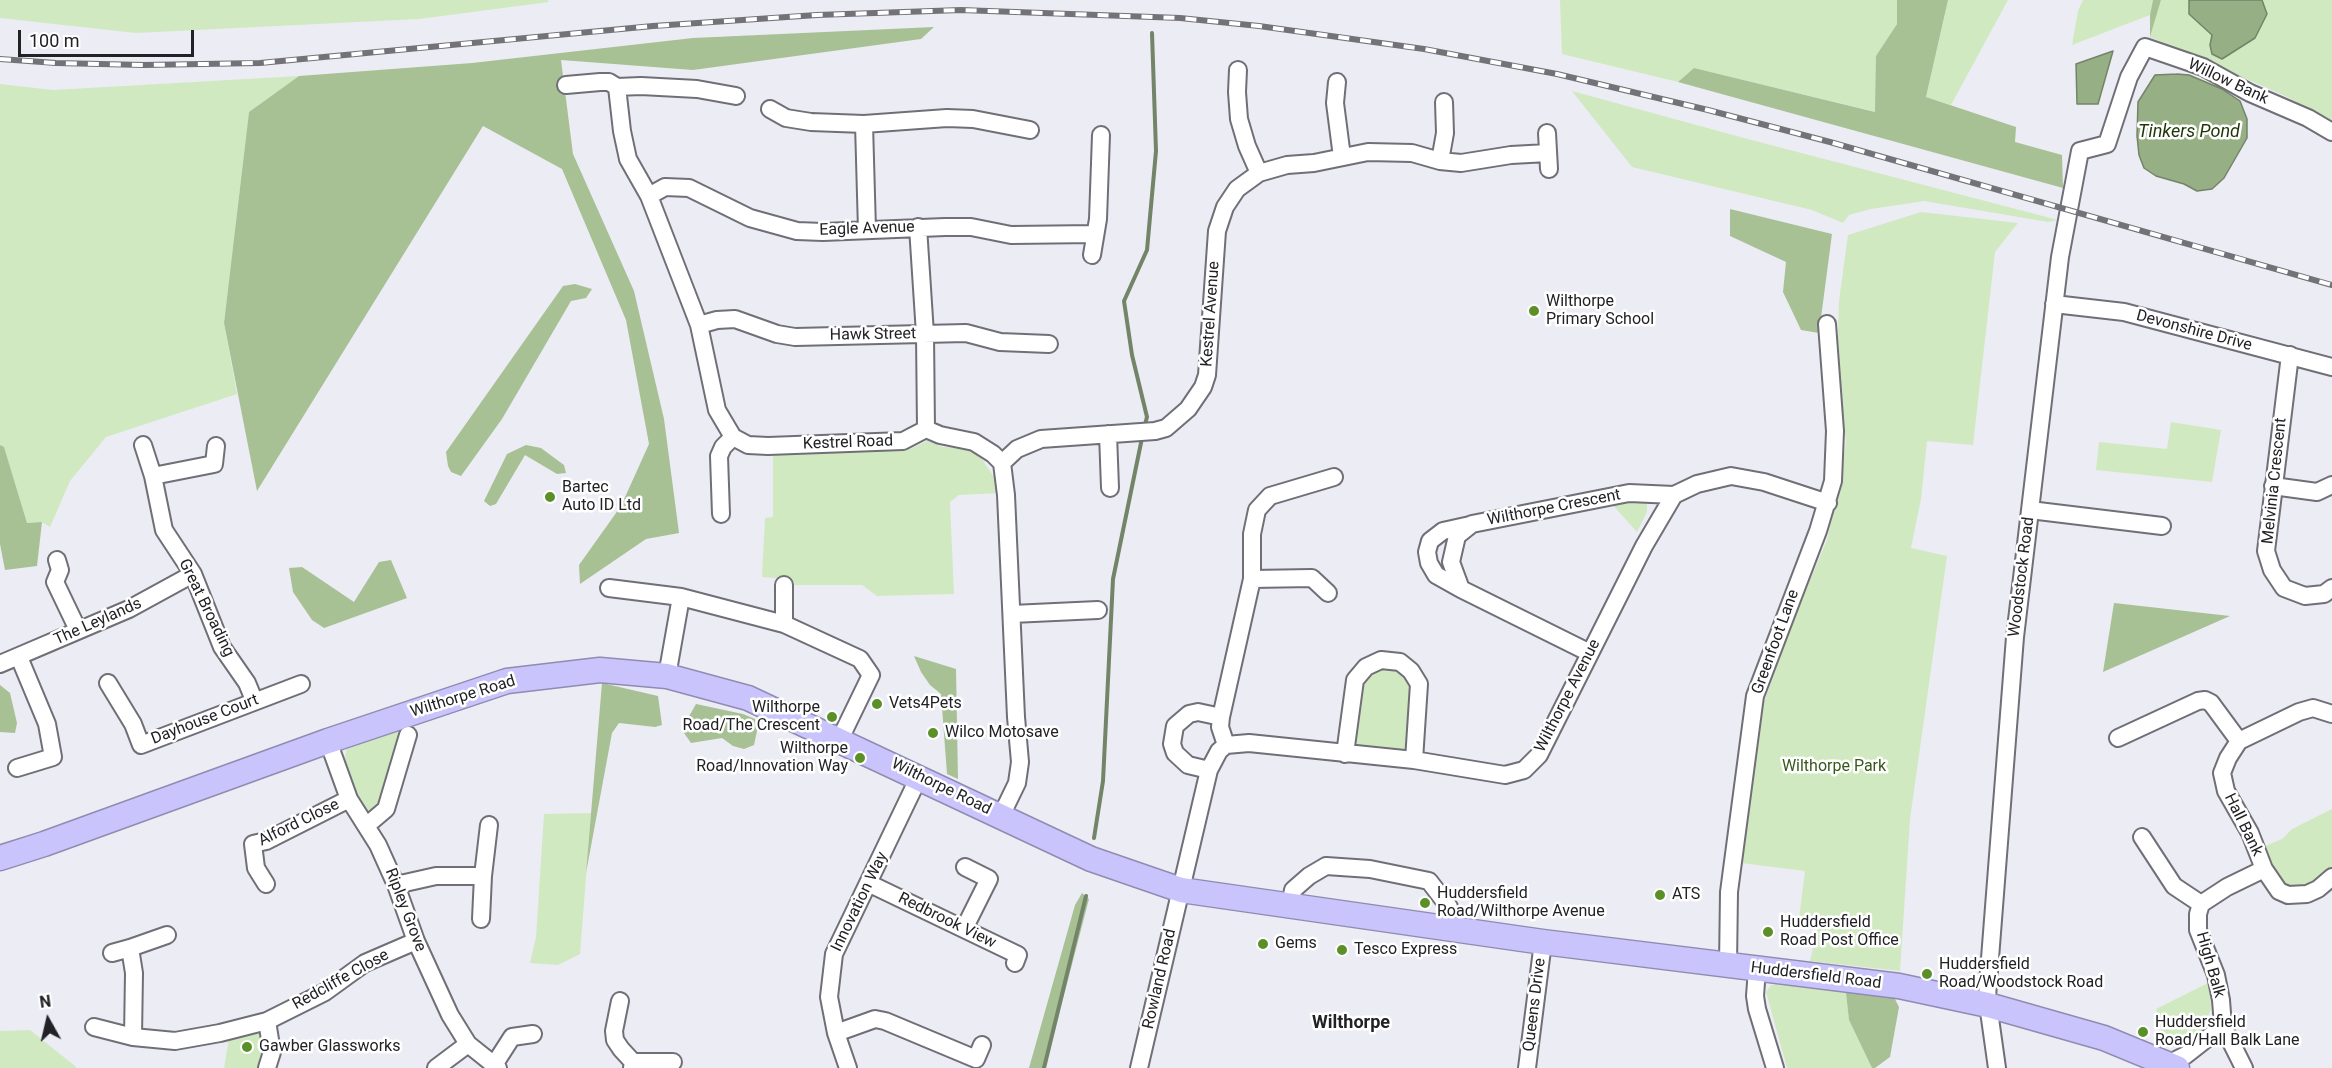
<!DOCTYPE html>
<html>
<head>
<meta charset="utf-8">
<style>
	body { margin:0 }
	#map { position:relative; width:2332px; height:1068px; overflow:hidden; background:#ececf5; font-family:Roboto,sans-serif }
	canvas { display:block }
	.north { position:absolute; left:18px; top:990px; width:60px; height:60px; -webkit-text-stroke:4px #fff; paint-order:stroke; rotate:352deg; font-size:16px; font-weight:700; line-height:24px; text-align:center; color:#222125 }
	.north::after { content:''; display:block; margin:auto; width:21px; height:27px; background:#222125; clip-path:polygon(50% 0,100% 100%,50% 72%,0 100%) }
	.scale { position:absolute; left:18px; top:30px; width:176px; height:27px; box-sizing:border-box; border:3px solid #222125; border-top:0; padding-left:8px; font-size:18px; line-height:21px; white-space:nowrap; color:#222125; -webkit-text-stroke:4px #fff; paint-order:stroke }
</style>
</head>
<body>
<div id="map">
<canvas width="2332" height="1068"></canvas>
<div class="north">N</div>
<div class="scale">100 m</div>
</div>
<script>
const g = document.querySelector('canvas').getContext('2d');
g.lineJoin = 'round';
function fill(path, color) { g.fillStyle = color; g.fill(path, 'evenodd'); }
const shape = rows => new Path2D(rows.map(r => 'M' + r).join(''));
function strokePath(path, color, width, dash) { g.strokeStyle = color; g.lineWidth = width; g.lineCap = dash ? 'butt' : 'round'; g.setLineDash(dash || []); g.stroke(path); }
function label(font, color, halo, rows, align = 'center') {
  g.font = font + ' Roboto,sans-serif'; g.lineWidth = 5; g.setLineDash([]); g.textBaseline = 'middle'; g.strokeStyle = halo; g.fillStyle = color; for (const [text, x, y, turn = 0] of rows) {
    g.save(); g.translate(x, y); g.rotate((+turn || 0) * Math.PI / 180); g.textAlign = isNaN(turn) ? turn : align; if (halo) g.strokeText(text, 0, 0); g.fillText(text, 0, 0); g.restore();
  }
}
const green = shape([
	[0,0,548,0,549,2,419,19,136,33,0,18],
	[1560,0,1897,0,1897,24,1876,57,1876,112,1694,68,1678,82,1562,54],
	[1948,0,2008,0,1951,105,1926,97],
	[2083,0,2153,0,2150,15,2072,45,2078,11],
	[2161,0,2189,0,2189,14,2212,35,2210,45,2267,14,2262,0,2332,0,2332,121,2283,95,2150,37],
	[299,76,249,112,224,323,237,394,106,437,70,481,50,527,42,522,27,523,4,448,0,445,0,84,53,90],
	[1572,91,1744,138,2058,220,2048,222,1924,201,1871,209,1849,215,1843,223,1812,210,1632,167],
	[1921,212,2018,223,1995,252,1973,445,1927,441,1921,499,1911,548,1947,556,1910,819,1900,971,1810,961,1819,922,1799,918,1805,871,1741,863,1755,746,1764,702,1795,616,1827,540,1840,482,1846,442,1837,360,1839,301,1848,235],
	[2171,422,2221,430,2212,482,2096,470,2099,442,2167,449],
	[927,441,943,447,966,448,973,452,982,459,996,480,998,493,959,495,950,502,954,594,877,596,862,585,791,585,785,579,762,577,765,518,773,517,773,454,910,449],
	[1647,498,1647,512,1637,532,1610,502],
	[1380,665,1396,666,1414,685,1409,751,1352,746,1359,682],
	[400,730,402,736,378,802,373,811,366,811,348,773,345,756,347,749],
	[2332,809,2332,870,2307,889,2290,887,2273,871,2265,846,2282,839,2292,829],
	[591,813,580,954,558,965,530,963,536,937,544,814],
	[2210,982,2211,1009,2203,1028,2195,1038,2183,1044,2166,1048,2156,1009],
	[1783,983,1846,993,1849,1020,1872,1068,1787,1068,1766,992,1771,985],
	[30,1030,75,1066,77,1068,0,1068,0,1031],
	[256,1030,262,1034,265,1056,260,1068,224,1068,229,1038]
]);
const forest = shape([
	[1897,0,1948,0,1926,97,2016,127,2015,142,2062,155,2063,188,1678,82,1694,68,1875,112,1876,56,1897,24],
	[2153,0,2161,0,2150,37,2150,15],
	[934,27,921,39,693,70,561,60,573,154,634,291,664,419,679,533,646,539,580,584,579,565,621,506,649,444,626,320,562,169,483,126,257,491,224,323,249,112,299,76,472,63,693,38],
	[1730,209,1832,234,1819,333,1801,330,1783,292,1786,262,1730,236],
	[575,284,592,289,586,298,571,301,502,419,461,476,451,472,448,466,446,452,563,286],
	[0,445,4,447,27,523,42,522,37,566,5,570,0,544],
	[526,445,541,448,564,465,566,473,557,474,525,455,496,504,490,506,484,501,507,454],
	[391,560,407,598,324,628,312,620,293,592,289,568,302,567,354,602,379,562],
	[2114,603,2230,616,2103,672],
	[914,656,956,669,958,779,947,774,941,694,930,685,921,672],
	[602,683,658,696,662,725,655,727,619,723,612,733,586,873],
	[0,685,10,693,17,723,15,733,0,732],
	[696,704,743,714,755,719,757,731,754,745,744,749,733,746,722,738,691,743,684,733,688,718],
	[1082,893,1089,899,1045,1068,1029,1068,1075,905],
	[1863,992,1893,995,1899,1007,1890,1057,1875,1068,1872,1068,1849,1020,1846,993]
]);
const water = shape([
	[2189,0,2262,0,2267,14,2255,38,2222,59,2212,54,2210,45,2212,35,2189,14,2189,0],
	[2113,51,2098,104,2077,104,2076,64,2113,51],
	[2177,74,2189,75,2222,89,2240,101,2247,119,2247,138,2224,178,2212,189,2197,191,2184,184,2156,176,2144,168,2139,155,2137,136,2138,102,2155,75,2177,74]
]);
const stream = shape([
	[1144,428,1147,417,1132,355,1124,301,1147,250,1156,151,1152,33],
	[1094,838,1103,781,1113,579,1142,438],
	[1044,1068,1086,896]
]);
const minor = shape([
	[1238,70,1237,92,1239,119,1247,146,1259,173],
	[1337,82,1335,103,1342,157],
	[566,85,600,82,609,82,617,87],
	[736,96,697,89,641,86,617,87,622,131,628,159,649,196,699,325,717,410,733,437,748,445,768,446,903,441,926,429,940,435,974,442,993,454,1002,463,1006,495,1016,717,1020,762,1017,783,1001,816],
	[770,109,786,118,811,122,864,124,947,118,973,119,1030,130],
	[864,124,867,230],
	[1547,133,1549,169],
	[1440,161,1445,133,1444,102],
	[649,196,665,187,689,188,750,218,797,231,823,232,945,227,971,227,1011,235,1095,234],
	[918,227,925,334,926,429],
	[1092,255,1098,219,1101,135],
	[2054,304,2124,312,2332,367],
	[699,325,717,320,735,319,777,334,795,337,966,333,1000,342,1049,344],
	[2290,355,2266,551,2272,570,2284,588,2305,596,2324,594,2332,588],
	[1108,434,1110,488],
	[143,445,153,476,164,530,193,574,222,647,247,683,254,700],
	[1002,463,1017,449,1041,439,1155,431,1166,428,1188,409,1203,387,1207,375,1217,231,1225,207,1237,189,1259,173,1287,165,1314,163,1368,152,1412,153,1440,161,1461,163,1511,155,1548,153],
	[153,476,214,464,216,446],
	[2273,486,2317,492,2332,485],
	[2030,510,2162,526],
	[721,514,719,456,723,447,733,437],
	[57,560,60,570,55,582,78,630],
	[1252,579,1312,578,1328,593],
	[784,585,784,624],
	[609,588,681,597,784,624,860,659,871,675,840,739],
	[1461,589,1436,575,1429,563,1427,552,1430,541,1443,531,1470,525],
	[1012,614,1098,610],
	[1590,653,1461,589,1451,562,1457,536,1472,524,1629,493,1674,495],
	[0,664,129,609,193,574],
	[667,676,681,597],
	[108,683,133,724,141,745,301,684],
	[2332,714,2313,708,2299,712,2239,741,2228,758,2222,773,2226,791,2250,833,2264,869,2279,891,2288,895,2307,894,2318,889,2332,877],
	[1221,717,1252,579,1252,534,1257,510,1270,496,1334,477],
	[2118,738,2198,701,2205,700,2211,703,2239,741],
	[328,741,349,799,378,845,396,885,416,941,450,1015,468,1044,498,1068],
	[1345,754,1355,680,1366,667,1381,660,1400,662,1411,671,1419,684,1414,760],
	[17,768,53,757,47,724,19,657],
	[1209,770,1188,765,1175,753,1172,744,1175,726,1189,714,1198,712,1221,717,1220,727,1226,745],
	[366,826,386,809,408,735],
	[2142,837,2174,886,2201,904],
	[868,883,1018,955,1015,963],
	[266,884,256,868,253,844,266,841,349,799],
	[396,885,436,876,483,876],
	[1290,907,1293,890,1309,876,1326,866,1370,869,1429,881,1449,907,1445,926],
	[481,919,483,876,489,825],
	[964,929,989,879,965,867],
	[112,953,130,948],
	[1728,965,1729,892,1755,696,1818,531,1833,481,1835,431,1827,324],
	[1757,969,1755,996,1757,1009,1775,1068],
	[620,1001,614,1031,615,1040,621,1049,633,1062,632,1068],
	[267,1021,272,1052,267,1068],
	[94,1027,133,1037,175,1041,220,1033,267,1021,325,992,365,963,416,941],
	[836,1033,875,1019,885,1021,976,1059,982,1045],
	[133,1037,134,973,130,948,167,935],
	[633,1062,673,1062],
	[2168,1064,2186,1055,2223,1026],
	[494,1065,512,1037,533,1034],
	[436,1068,468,1044],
	[848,1068,836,1033,829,997,834,954,919,777],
	[1139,1068,1209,770,1219,751,1226,745,1249,743,1414,760,1505,775,1524,770,1539,755,1644,546,1674,495,1697,484,1731,476,1764,482,1828,503],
	[1527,1068,1543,942],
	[1997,1068,1987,997,2015,637,2060,257,2080,151,2107,144,2129,77,2145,47,2203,67,2250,93,2308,118,2332,132],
	[2244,1068,2223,1026,2221,1000,2216,975,2198,930,2198,914,2201,904,2227,887,2264,869]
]);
const highway = shape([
	[0,858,44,844,328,741,507,681,600,670,667,676,748,698,1091,859,1181,890,1543,942,1899,986,1988,1005,2104,1038,2177,1068]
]);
const rail = shape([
	[0,59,56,63,144,65,260,63,653,26,817,15,961,10,1180,18,1259,26,1424,49,1557,74,1708,110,1830,142,2332,285]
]);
const markers = [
	[1534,311,6,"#5b8f27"],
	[550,497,6,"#5b8f27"],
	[877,704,6,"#5b8f27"],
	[832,717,6,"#5b8f27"],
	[933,733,6,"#5b8f27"],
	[860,758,6,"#5b8f27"],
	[1660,895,6,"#5b8f27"],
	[1425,903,6,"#5b8f27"],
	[1768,932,6,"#5b8f27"],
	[1263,944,6,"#5b8f27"],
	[1342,950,6,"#5b8f27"],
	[1927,974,6,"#5b8f27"],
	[2143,1032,6,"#5b8f27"],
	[247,1047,6,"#5b8f27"]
];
const streetNames = [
	["Willow Bank",2228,82,25],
	["Eagle Avenue",867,229,-2],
	["Kestrel Avenue",1211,314,-86],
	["Devonshire Drive",2194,331,15],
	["Hawk Street",873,335,-1],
	["Kestrel Road",848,443,-2],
	["Melvinia Crescent",2275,481,-84],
	["Wilthorpe Crescent",1554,508,-11],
	["Woodstock Road",2022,577,-83],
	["Great Broading",206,608,64],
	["The Leylands",98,622,-24],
	["Greenfoot Lane",1776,642,-70],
	["Wilthorpe Avenue",1568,696,-63],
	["Wilthorpe Road",463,697,-17],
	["Dayhouse Court",205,720,-21],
	["Wilthorpe Road",941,787,26],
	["Alford Close",299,823,-26],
	["Hall Bank",2243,825,64],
	["Innovation Way",860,902,-64],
	["Ripley Grove",405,910,69],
	["Redbrook View",947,921,26],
	["High Balk",2210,965,74],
	["Huddersfield Road",1816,976,7],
	["Rowland Road",1160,979,-77],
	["Redcliffe Close",341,980,-29],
	["Queens Drive",1535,1005,-83]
];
const poiNames = [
	["Wilthorpe",1546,302],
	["Primary School",1546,320],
	["Bartec",562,488],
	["Auto ID Ltd",562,506],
	["Vets4Pets",889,704],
	["Wilthorpe",820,708,"right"],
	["Road/The Crescent",820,726,"right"],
	["Wilco Motosave",945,733],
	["Wilthorpe",848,749,"right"],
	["Road/Innovation Way",848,767,"right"],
	["Huddersfield",1437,894],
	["Road/Wilthorpe Avenue",1437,912],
	["ATS",1672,895],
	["Huddersfield",1780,923],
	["Road Post Office",1780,941],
	["Gems",1275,944],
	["Tesco Express",1354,950],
	["Huddersfield",1939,965],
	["Road/Woodstock Road",1939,983],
	["Huddersfield",2155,1023],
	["Road/Hall Balk Lane",2155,1041],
	["Gawber Glassworks",259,1047]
];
const parkNames = [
	["Wilthorpe Park",1834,767]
];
const waterNames = [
	["Tinkers Pond",2189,132]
];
const neighbourhoodNames = [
	["Wilthorpe",1351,1023]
];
fill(green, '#d1e9c1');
fill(forest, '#a7c195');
fill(water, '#96af84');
strokePath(water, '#738468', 1.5);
strokePath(stream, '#738468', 4);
strokePath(minor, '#706f77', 20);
strokePath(highway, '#8f8bb1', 27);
strokePath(minor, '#fff', 16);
strokePath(highway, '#cac4fc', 24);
strokePath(rail, '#737278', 6);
strokePath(rail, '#fff', 4, [11]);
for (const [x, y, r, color] of markers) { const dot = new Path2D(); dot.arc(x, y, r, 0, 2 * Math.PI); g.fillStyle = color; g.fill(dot); strokePath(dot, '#fff', 2); }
label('16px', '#222125', '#fff', streetNames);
label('16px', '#222125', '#fff', poiNames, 'left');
label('16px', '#38581a', '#fff', parkNames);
label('italic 18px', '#1e3505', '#fff', waterNames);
label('bold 18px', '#222125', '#fff', neighbourhoodNames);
</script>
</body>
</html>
